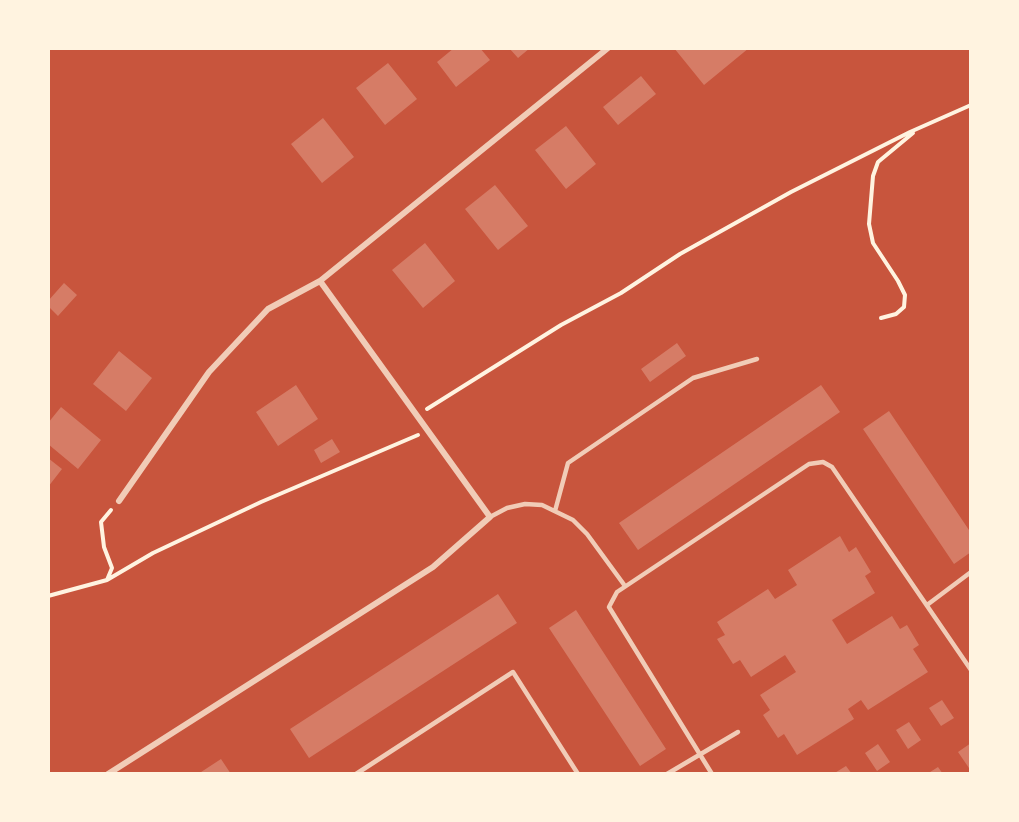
<!DOCTYPE html>
<html>
<head>
<meta charset="utf-8">
<style>
	body { margin:0 }
	#map { position:relative; width:1019px; height:822px; overflow:hidden; background:#c8553d; font-family:"Fira Sans",sans-serif }
	canvas { display:block }
	.frame { position:absolute; inset:0; border:50px solid #fff3e0; pointer-events:none }
</style>
</head>
<body>
<div id="map">
<canvas width="1019" height="822"></canvas>
<div class="frame"></div>
</div>
<script>
const g = document.querySelector('canvas').getContext('2d');
g.lineJoin = 'round';
function fill(path, color) { g.fillStyle = color; g.fill(path, 'evenodd'); }
const shape = rows => new Path2D(rows.map(r => 'M' + r).join(''));
function strokePath(path, color, width, dash) { g.strokeStyle = color; g.lineWidth = width; g.lineCap = dash ? 'butt' : 'round'; g.setLineDash(dash || []); g.stroke(path); }
const building = shape([
	[454,48,480,48,490,60,456,87,437,62],
	[509,48,530,48,518,58],
	[674,48,749,48,704,85],
	[388,63,417,99,385,125,356,88],
	[641,76,656,94,618,125,603,107],
	[323,118,354,157,322,183,291,144],
	[566,126,596,164,566,189,535,150],
	[495,185,528,226,498,250,465,209],
	[425,243,455,281,423,308,392,270],
	[64,283,77,295,58,316,48,306,48,301],
	[677,343,686,356,650,382,641,369],
	[119,351,152,378,126,411,93,384],
	[296,385,318,419,278,446,256,412],
	[821,385,840,412,638,550,619,523],
	[61,407,101,440,78,469,48,444,48,423],
	[889,411,971,533,971,552,954,564,863,429],
	[332,439,340,452,321,463,314,450],
	[48,458,62,469,48,487],
	[840,536,849,552,856,547,871,572,865,576,875,593,832,620,847,644,892,616,900,629,907,625,919,645,913,649,928,672,868,710,861,700,848,709,854,719,797,755,784,734,778,738,763,715,770,710,760,695,796,672,785,655,751,677,740,660,733,664,717,639,725,635,717,622,768,589,775,599,797,585,788,570],
	[498,594,517,623,309,758,290,729],
	[576,610,666,749,640,766,549,628],
	[942,700,954,718,941,726,929,708],
	[909,722,921,740,908,749,896,730],
	[971,743,971,771,958,752],
	[878,744,890,762,877,771,865,753],
	[221,759,231,774,198,774],
	[846,766,852,774,833,774],
	[938,767,943,774,927,774]
]);
const path = shape([
	[881,318,896,314,904,307,905,295,898,281,873,243,869,224,873,176,878,162,913,133],
	[427,409,561,325,621,293,680,254,791,192,910,132,971,105],
	[107,580,153,553,261,502,418,435],
	[48,596,107,580,112,568,104,547,101,522,111,510]
]);
const service = shape([
	[555,511,568,463,693,378,757,359],
	[490,517,507,508,525,504,542,505,573,520,587,534,625,586],
	[927,605,971,572],
	[356,774,513,672,578,774],
	[667,774,738,732],
	[712,774,609,607,617,592,809,464,823,462,832,467,971,670]
]);
const minor = shape([
	[119,501,209,372,268,309,320,281,608,48],
	[108,774,433,567,490,517,320,281]
]);
fill(building, '#d67c66');
strokePath(path, '#fff3e0', 4);
strokePath(service, '#f1ccb7', 4.5);
strokePath(minor, '#f1ccb7', 6);
</script>
</body>
</html>
